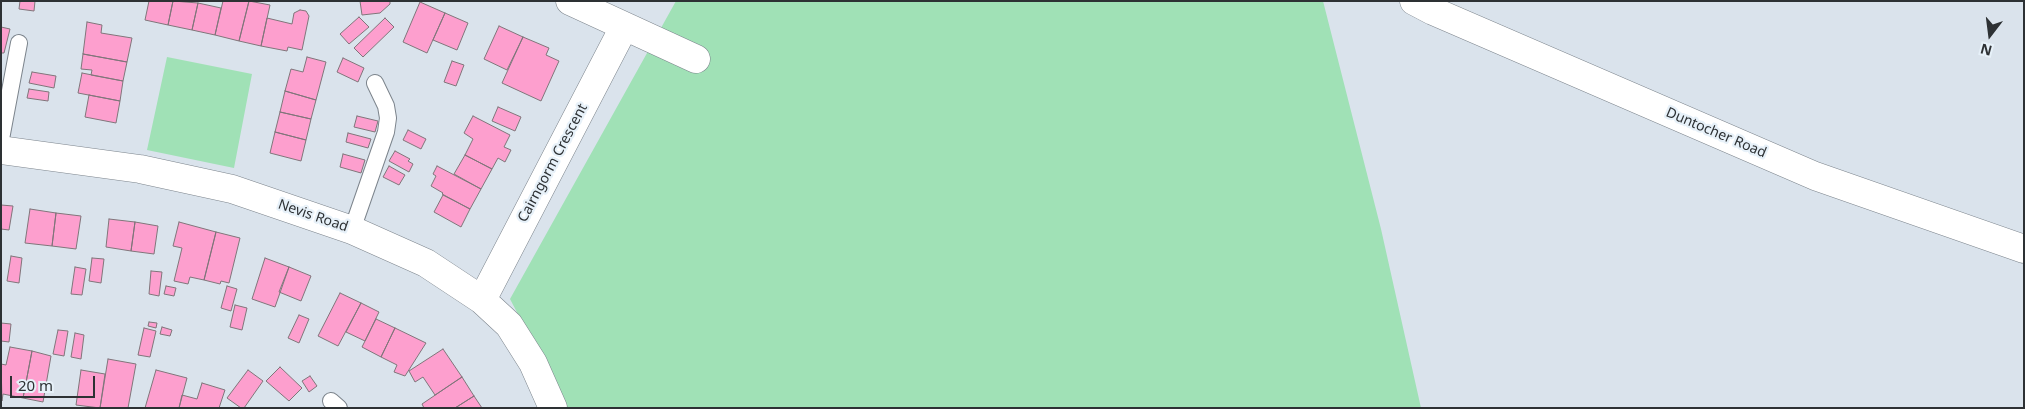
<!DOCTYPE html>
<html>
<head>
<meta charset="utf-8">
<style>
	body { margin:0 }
	#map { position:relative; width:2025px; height:409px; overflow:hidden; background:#dae3ec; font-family:"Noto Sans",sans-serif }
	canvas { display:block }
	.frame { position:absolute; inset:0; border:2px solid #2d3134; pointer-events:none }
	.north { position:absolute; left:1965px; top:10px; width:50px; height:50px; -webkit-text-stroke:4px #e7f1f9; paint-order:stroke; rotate:195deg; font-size:14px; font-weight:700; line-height:20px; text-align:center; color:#2d3134 }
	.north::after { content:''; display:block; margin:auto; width:18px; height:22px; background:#2d3134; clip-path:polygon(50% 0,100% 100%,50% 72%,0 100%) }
	.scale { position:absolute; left:10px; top:376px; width:85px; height:22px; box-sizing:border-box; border:2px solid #2d3134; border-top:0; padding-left:6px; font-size:15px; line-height:18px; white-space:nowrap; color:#2d3134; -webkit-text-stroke:4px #e7f1f9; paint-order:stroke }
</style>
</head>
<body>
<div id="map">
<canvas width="2025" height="409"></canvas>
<div class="frame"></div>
<div class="north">N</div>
<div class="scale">20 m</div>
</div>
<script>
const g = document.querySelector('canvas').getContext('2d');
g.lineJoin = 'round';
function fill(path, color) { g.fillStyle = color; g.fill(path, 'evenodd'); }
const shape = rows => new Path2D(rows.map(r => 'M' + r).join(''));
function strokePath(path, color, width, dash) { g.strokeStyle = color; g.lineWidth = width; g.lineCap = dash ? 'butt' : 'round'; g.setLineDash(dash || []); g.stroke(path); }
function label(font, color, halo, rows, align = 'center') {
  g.font = font + ' "Noto Sans",sans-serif'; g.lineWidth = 4.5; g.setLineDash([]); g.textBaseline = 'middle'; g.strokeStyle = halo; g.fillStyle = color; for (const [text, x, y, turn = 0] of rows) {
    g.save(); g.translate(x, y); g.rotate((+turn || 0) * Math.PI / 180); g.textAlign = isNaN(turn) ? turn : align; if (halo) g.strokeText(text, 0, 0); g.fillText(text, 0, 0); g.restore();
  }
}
const green = shape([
	[676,1,1323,1,1381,229,1421,408,567,408,510,299],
	[167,57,252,74,234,168,147,150]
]);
const building = shape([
	[20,1,35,1,34,11,19,9,20,1],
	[149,1,173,1,168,25,145,20,149,1],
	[173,1,198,3,192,30,168,25,173,1],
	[223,1,249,1,239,41,215,35,223,1],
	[249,1,270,5,261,46,239,41,249,1],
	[360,1,390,1,390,4,380,13,362,15,360,1],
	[420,2,445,13,427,53,403,42,420,2],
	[198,3,221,8,215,35,192,30,198,3],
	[300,10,306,11,309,16,302,50,288,47,287,51,261,46,267,18,292,24,294,13,300,10],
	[445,13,468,23,457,50,433,40,445,13],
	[359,17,369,27,349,44,340,34,359,17],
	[385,18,394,27,363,57,354,48,385,18],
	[87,22,102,25,101,33,132,38,127,62,83,54,87,22],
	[499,26,523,37,507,70,484,59,499,26],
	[1,27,10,29,4,53,1,53,1,27],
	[523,37,549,48,546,55,559,61,541,101,502,83,523,37],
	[83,54,127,62,123,81,91,75,92,70,81,69,83,54],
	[307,57,326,62,316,100,285,91,291,69,303,72,307,57],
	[343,58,364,68,358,82,337,72,343,58],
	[452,61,464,65,456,86,444,82,452,61],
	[32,72,56,76,54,88,29,83,32,72],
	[82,73,123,81,120,101,78,93,82,73],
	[29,89,49,92,48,101,27,98,29,89],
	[285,91,316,100,311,119,280,112,285,91],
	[89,95,120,101,116,123,85,117,89,95],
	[498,107,521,117,515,131,492,121,498,107],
	[280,112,311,119,306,140,275,132,280,112],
	[357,116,378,121,375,132,354,127,357,116],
	[473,116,510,135,504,147,511,150,505,162,498,158,492,169,465,155,473,139,464,133,473,116],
	[408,130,426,139,421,149,403,140,408,130],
	[275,132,306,140,301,161,270,153,275,132],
	[348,133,371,139,368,148,346,142,348,133],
	[395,151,410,159,408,161,413,164,409,172,389,161,395,151],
	[343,154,365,160,361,173,340,167,343,154],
	[465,155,492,169,481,189,454,174,465,155],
	[389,166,405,175,399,185,383,177,389,166],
	[437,166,481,189,470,209,442,194,443,193,431,186,436,176,433,174,437,166],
	[443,195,470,209,461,227,434,212,443,195],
	[1,205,13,206,9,230,1,229,1,205],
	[30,209,56,213,52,246,25,243,30,209],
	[56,213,81,216,76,249,52,246,56,213],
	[109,219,135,222,131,251,106,247,109,219],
	[135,222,158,226,154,254,131,251,135,222],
	[179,222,216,232,204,280,190,277,188,284,174,281,182,248,173,246,179,222],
	[216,232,240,238,229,283,221,281,220,284,204,280,216,232],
	[11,256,22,258,19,283,7,281,11,256],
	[92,258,104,259,101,283,89,281,92,258],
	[265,258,289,267,275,307,252,299,265,258],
	[75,267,86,269,82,295,71,294,75,267],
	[289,267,311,276,301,301,279,292,289,267],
	[151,271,162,272,159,296,149,294,151,271],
	[166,286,176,288,174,296,164,294,166,286],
	[227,286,237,289,231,311,221,308,227,286],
	[340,293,361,303,338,346,318,336,340,293],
	[361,303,379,312,365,341,346,332,361,303],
	[235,305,247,308,242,330,230,327,235,305],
	[299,315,309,319,299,343,288,338,299,315],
	[376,319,395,328,381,357,362,347,376,319],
	[149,322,157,323,156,328,148,326,149,322],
	[1,323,11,324,9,342,1,341,1,323],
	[162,327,172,330,170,336,160,334,162,327],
	[144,328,156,331,150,357,138,355,144,328],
	[395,328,426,343,405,376,394,372,397,365,381,357,395,328],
	[58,330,68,331,64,356,53,354,58,330],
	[75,333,84,335,81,359,71,357,75,333],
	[10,347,32,351,23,398,3,394,2,401,1,364,6,365,10,347],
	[443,349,462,377,435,395,423,377,415,382,409,371,443,349],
	[32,351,51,356,43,402,23,398,32,351],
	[108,359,136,364,128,408,100,408,108,359],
	[280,367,302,388,289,401,266,381,280,367],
	[81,370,105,374,100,408,76,405,81,370],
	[156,370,187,378,179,408,145,408,156,370],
	[248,370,263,381,244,408,241,408,227,398,248,370],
	[310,376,317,386,309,392,302,381,310,376],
	[462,377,474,396,455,408,424,408,422,404,462,377],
	[202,383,225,390,219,408,179,408,182,395,197,399,202,383],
	[474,396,482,408,455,408,474,396]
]);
const service = shape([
	[1,139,19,43],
	[352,230,386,132,388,118,386,106,375,83],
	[331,401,339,408]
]);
const minor = shape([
	[570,1,696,59],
	[1,150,140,169,232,189,352,230,426,263,482,300,509,325,533,363,553,408],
	[482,300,624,27]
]);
const primary = shape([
	[1414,1,1433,11,1815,176,2024,249]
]);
const streetNames = [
	["Duntocher Road",1716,133,23],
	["Cairngorm Crescent",553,163,-62],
	["Nevis Road",313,216,19]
];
fill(green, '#a0e1b6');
fill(building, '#fd9fce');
strokePath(building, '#80757a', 1);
strokePath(service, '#7c848c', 18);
strokePath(minor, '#7c848c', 29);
strokePath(primary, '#7c848c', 29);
strokePath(service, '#fff', 16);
strokePath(minor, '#fff', 28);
strokePath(primary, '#fff', 28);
label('14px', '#2d3134', '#e7f1f9', streetNames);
</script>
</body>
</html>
